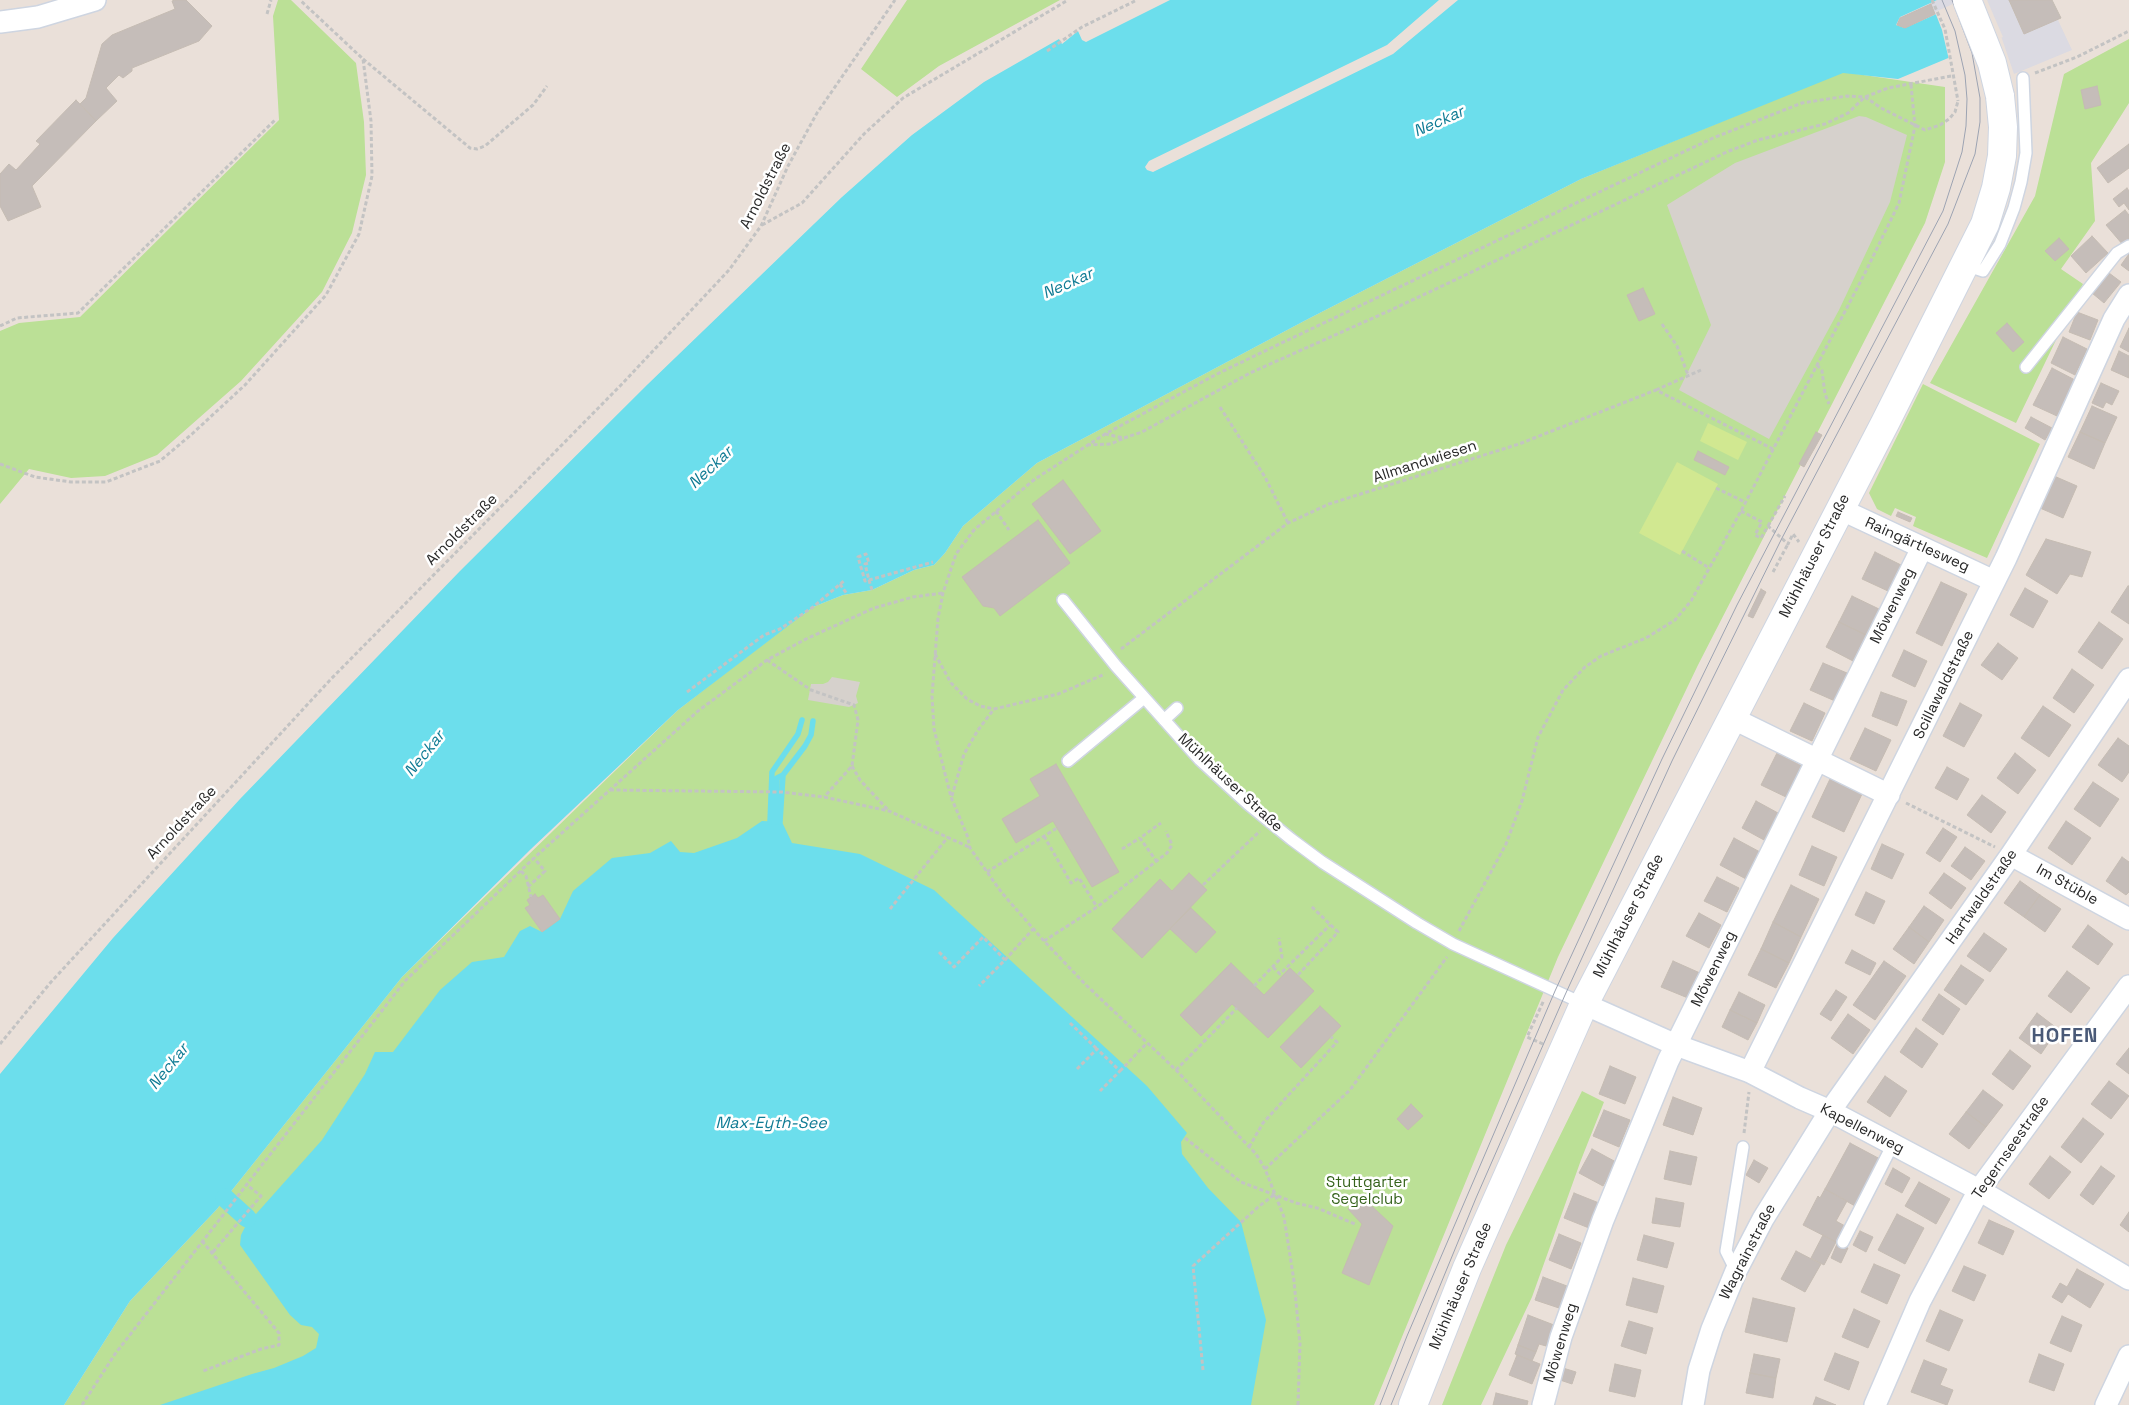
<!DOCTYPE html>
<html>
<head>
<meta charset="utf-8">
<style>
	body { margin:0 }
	canvas { display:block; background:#eae0d9 }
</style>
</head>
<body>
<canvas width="2129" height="1405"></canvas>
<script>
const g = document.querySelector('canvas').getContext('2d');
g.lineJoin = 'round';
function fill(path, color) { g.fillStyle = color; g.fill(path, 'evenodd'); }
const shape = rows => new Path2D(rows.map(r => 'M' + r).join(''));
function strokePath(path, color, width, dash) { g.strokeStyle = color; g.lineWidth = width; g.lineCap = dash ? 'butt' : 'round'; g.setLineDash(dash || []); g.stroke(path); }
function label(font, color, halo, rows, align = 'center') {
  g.font = font + ' "Space Grotesk",sans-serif'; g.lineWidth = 5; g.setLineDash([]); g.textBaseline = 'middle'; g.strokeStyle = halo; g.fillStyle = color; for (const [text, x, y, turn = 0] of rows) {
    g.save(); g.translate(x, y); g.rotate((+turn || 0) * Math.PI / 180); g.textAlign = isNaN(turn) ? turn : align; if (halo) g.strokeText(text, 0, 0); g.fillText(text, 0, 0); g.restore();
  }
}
const industrial = shape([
	[1937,0,1968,0,1905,29,1896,25,1900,17],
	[1985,0,2052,0,2061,18,2058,20,2072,50,2014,74,2001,36]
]);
const green = shape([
	[278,0,291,0,356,63,364,122,366,175,352,233,322,292,241,381,157,455,105,476,71,478,29,469,0,504,0,331,19,323,80,317,279,120,273,16],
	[907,0,1060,0,939,66,897,97,861,69],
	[2129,39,2129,103,2091,163,2095,221,2061,269,2083,284,2016,423,1930,383,2035,196,2064,74],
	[1843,72,1945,87,1945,162,1925,223,1698,665,1558,957,1374,1405,64,1405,130,1301,217,1209,402,977,678,710,741,661,813,607,843,595,872,590,914,570,934,565,945,553,963,526,1037,463,1306,320,1581,179],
	[1923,384,2040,444,1987,558,1913,526,1916,517,1895,508,1891,516,1877,509,1869,493],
	[1582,1091,1604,1102,1581,1160,1532,1297,1481,1405,1442,1405,1506,1245]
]);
const pitch = shape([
	[1708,423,1747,442,1738,460,1700,441],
	[1677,462,1718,484,1680,555,1639,533]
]);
const plaza = shape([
	[1859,116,1866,117,1907,135,1890,202,1839,310,1769,439,1679,390,1711,325,1667,205,1735,163],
	[832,677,860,682,856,696,858,703,849,707,808,700,811,684,823,684,828,682]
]);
const water = shape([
	[1170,0,1439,0,1387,45,1149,161,1145,167,1147,170,1153,172,1393,54,1458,0,1937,0,1900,17,1896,25,1905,28,1968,0,2001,36,1898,79,1843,73,1581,179,1306,320,1037,463,963,526,945,553,934,565,914,570,872,590,843,595,813,607,678,710,531,849,402,977,217,1209,130,1301,64,1405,0,1405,0,1074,113,938,240,799,460,571,648,384,842,197,912,135,984,82,1059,39,1062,44,1078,31,1082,40,1086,42],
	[762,821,782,822,792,843,860,854,934,890,1147,1086,1187,1133,1181,1142,1182,1154,1208,1188,1241,1222,1266,1320,1251,1405,160,1405,252,1374,274,1368,303,1356,316,1348,319,1334,312,1327,301,1325,290,1315,240,1245,241,1235,245,1227,242,1224,252,1212,256,1214,322,1140,365,1074,375,1052,393,1052,440,990,472,962,504,957,520,931,530,926,542,932,560,919,573,891,612,858,650,853,671,841,680,852,694,853,737,838]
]);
const pier = shape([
	[1962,0,1987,0,2003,37,1949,60,1942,30,1935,12]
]);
const stream = shape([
	[770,822,772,772,798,734,802,720],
	[775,822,777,778,783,775],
	[780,822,783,775,805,746,811,735,813,721]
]);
const canal = shape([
	[225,1198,247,1218]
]);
const building = shape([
	[175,0,186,0,212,26,199,41,132,68,132,71,123,78,119,75,106,88,117,101,96,121,80,104,86,98,102,44,112,35,175,9,172,1,175,0],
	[2009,0,2052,0,2061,18,2024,34,2009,0],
	[1931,4,1935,14,1905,28,1897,25,1900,18,1931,4],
	[2097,86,2101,105,2085,109,2081,90,2097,86],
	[76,100,96,121,32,186,41,207,8,221,0,206,0,174,9,164,16,170,40,144,36,141,76,100],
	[2129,144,2129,168,2108,183,2097,168,2129,144],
	[2127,188,2129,191,2129,210,2124,203,2119,207,2113,199,2127,188],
	[2125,210,2129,215,2129,240,2123,245,2106,225,2125,210],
	[2092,236,2108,253,2086,273,2071,256,2092,236],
	[2059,238,2069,249,2055,261,2045,251,2059,238],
	[2129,254,2129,271,2121,265,2129,254],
	[2109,273,2121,282,2104,303,2092,293,2109,273],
	[1643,288,1655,314,1639,321,1627,295,1643,288],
	[2077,312,2098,320,2090,340,2069,332,2077,312],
	[2007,323,2024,342,2013,352,1996,333,2007,323],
	[2129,328,2129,352,2120,347,2129,328],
	[2063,337,2087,349,2075,375,2051,363,2063,337],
	[2119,351,2129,356,2129,378,2111,370,2119,351],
	[2052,368,2075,380,2057,416,2033,405,2052,368],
	[2101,383,2119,391,2112,405,2106,402,2103,408,2092,403,2101,383],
	[2092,406,2117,417,2105,443,2080,432,2092,406],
	[2031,417,2052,428,2045,440,2025,428,2031,417],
	[1816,432,1822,435,1804,467,1799,464,1816,432],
	[2080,432,2105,443,2094,469,2068,457,2080,432],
	[1698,451,1729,467,1725,475,1694,460,1698,451],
	[2054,476,2077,486,2063,518,2040,508,2054,476],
	[1063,480,1101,531,1070,554,1032,504,1063,480],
	[1898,512,1912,518,1910,522,1896,516,1898,512],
	[1038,520,1070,563,1000,616,994,608,983,606,962,577,1038,520],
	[2046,539,2091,552,2082,577,2070,574,2057,594,2026,575,2046,539],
	[1875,552,1901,565,1888,591,1862,579,1875,552],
	[1941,582,1967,594,1942,646,1916,633,1941,582],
	[2128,586,2129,586,2129,624,2111,612,2128,586],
	[2025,588,2048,601,2033,628,2010,615,2025,588],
	[1761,589,1766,592,1753,618,1748,616,1761,589],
	[1852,596,1879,609,1866,635,1839,622,1852,596],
	[1839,622,1866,635,1853,661,1826,647,1839,622],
	[2099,622,2123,639,2102,669,2078,652,2099,622],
	[1998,643,2018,658,2002,680,1981,665,1998,643],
	[1904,650,1927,661,1915,687,1892,676,1904,650],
	[1823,663,1847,673,1835,701,1810,690,1823,663],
	[2072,669,2094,685,2074,713,2053,698,2072,669],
	[1881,692,1907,701,1897,726,1872,716,1881,692],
	[1804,703,1825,713,1812,741,1790,731,1804,703],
	[1960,703,1982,715,1964,747,1943,736,1960,703],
	[2043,706,2071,725,2049,757,2021,738,2043,706],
	[1865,728,1891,740,1876,771,1850,759,1865,728],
	[2118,738,2129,746,2129,772,2122,782,2098,765,2118,738],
	[1777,753,1802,766,1786,797,1761,785,1777,753],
	[2015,753,2036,770,2018,794,1997,778,2015,753],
	[1056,764,1119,872,1092,887,1053,821,1016,843,1002,819,1040,796,1030,779,1056,764],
	[1947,767,1969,779,1957,800,1935,788,1947,767],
	[1830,779,1862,794,1844,832,1812,817,1830,779],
	[2093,782,2119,799,2100,827,2074,809,2093,782],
	[1982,795,2006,812,1991,833,1967,815,1982,795],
	[1756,801,1778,813,1764,840,1742,828,1756,801],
	[2066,821,2091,838,2072,865,2048,848,2066,821],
	[1943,828,1957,837,1940,862,1926,853,1943,828],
	[1734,838,1760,852,1746,879,1720,865,1734,838],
	[1882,844,1904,854,1892,879,1871,869,1882,844],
	[1812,846,1837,857,1824,886,1799,875,1812,846],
	[1965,847,1985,861,1971,880,1951,866,1965,847],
	[2122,857,2129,862,2129,892,2126,895,2106,881,2122,857],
	[1189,873,1207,890,1142,958,1112,929,1160,879,1172,891,1189,873],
	[1944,873,1966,888,1951,909,1929,893,1944,873],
	[1717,877,1739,888,1727,912,1704,901,1717,877],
	[2020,881,2040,895,2024,917,2004,903,2020,881],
	[1791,885,1819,899,1801,937,1773,922,1791,885],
	[1866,892,1885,901,1874,924,1855,915,1866,892],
	[535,894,538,898,543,895,560,919,542,932,525,908,530,905,527,900,535,894],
	[2040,895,2061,909,2045,932,2024,917,2040,895],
	[1924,906,1944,920,1929,942,1909,927,1924,906],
	[1191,908,1216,932,1196,953,1170,929,1191,908],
	[1699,913,1721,925,1709,948,1686,936,1699,913],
	[1773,922,1801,937,1789,963,1761,949,1773,922],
	[2088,925,2113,944,2098,965,2072,947,2088,925],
	[1909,927,1929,942,1914,964,1893,949,1909,927],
	[1984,933,2007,949,1990,972,1967,956,1984,933],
	[1761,949,1789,963,1776,988,1748,975,1761,949],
	[1852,950,1876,963,1870,975,1845,963,1852,950],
	[1673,961,1700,973,1688,998,1661,987,1673,961],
	[1884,961,1906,976,1875,1020,1853,1005,1884,961],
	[1231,963,1264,995,1290,968,1314,991,1268,1038,1232,1004,1201,1036,1180,1015,1231,963],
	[1961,965,1984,980,1966,1005,1944,990,1961,965],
	[2067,971,2090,988,2071,1013,2048,996,2067,971],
	[1836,990,1847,997,1831,1021,1820,1014,1836,990],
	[1739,992,1765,1005,1757,1023,1730,1010,1739,992],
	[1939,994,1960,1009,1943,1035,1922,1020,1939,994],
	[1320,1006,1341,1026,1301,1068,1280,1047,1320,1006],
	[1730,1010,1757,1023,1748,1040,1722,1027,1730,1010],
	[2037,1013,2058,1029,2041,1054,2019,1038,2037,1013],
	[1848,1014,1870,1030,1853,1054,1831,1038,1848,1014],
	[1916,1028,1938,1044,1922,1068,1900,1052,1916,1028],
	[2129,1048,2129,1074,2116,1064,2129,1048],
	[2010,1050,2031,1066,2013,1090,1992,1074,2010,1050],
	[1610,1066,1636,1077,1625,1104,1599,1094,1610,1066],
	[1885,1076,1907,1091,1890,1117,1867,1102,1885,1076],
	[2109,1081,2129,1096,2111,1119,2091,1104,2109,1081],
	[1983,1090,2003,1105,1986,1127,1966,1112,1983,1090],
	[1673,1097,1702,1108,1693,1135,1663,1125,1673,1097],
	[1411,1104,1423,1116,1408,1130,1397,1119,1411,1104],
	[1604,1110,1630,1120,1619,1147,1593,1136,1604,1110],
	[1966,1112,1986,1127,1969,1149,1949,1134,1966,1112],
	[2083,1118,2104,1134,2081,1163,2061,1147,2083,1118],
	[1850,1143,1880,1159,1855,1206,1825,1189,1850,1143],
	[1592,1149,1616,1162,1603,1186,1579,1173,1592,1149],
	[1670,1151,1697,1157,1691,1185,1664,1179,1670,1151],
	[2050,1156,2071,1172,2049,1199,2029,1184,2050,1156],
	[1754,1160,1768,1168,1759,1183,1746,1175,1754,1160],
	[2101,1166,2115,1176,2093,1205,2080,1195,2101,1166],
	[1893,1168,1910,1178,1902,1193,1885,1184,1893,1168],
	[1919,1182,1950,1199,1936,1224,1905,1206,1919,1182],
	[1825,1189,1847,1201,1836,1221,1845,1226,1836,1242,1803,1225,1818,1196,1820,1198,1825,1189],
	[1574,1193,1599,1203,1589,1228,1564,1218,1574,1193],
	[1360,1195,1393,1226,1369,1285,1342,1273,1362,1224,1348,1209,1360,1195],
	[1656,1198,1684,1203,1680,1227,1652,1223,1656,1198],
	[2129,1212,2129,1232,2120,1225,2129,1212],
	[1897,1214,1924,1228,1905,1264,1878,1250,1897,1214],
	[1989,1220,2014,1231,2003,1255,1978,1243,1989,1220],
	[1860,1231,1873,1237,1866,1252,1853,1245,1860,1231],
	[1559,1234,1581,1243,1571,1269,1549,1260,1559,1234],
	[1644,1235,1674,1243,1667,1268,1637,1260,1644,1235],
	[1823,1235,1836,1242,1824,1265,1811,1258,1823,1235],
	[1837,1244,1848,1248,1841,1263,1831,1258,1837,1244],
	[1796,1251,1821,1264,1805,1292,1781,1279,1796,1251],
	[1874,1264,1900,1275,1887,1304,1861,1292,1874,1264],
	[1964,1266,1986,1275,1974,1301,1952,1291,1964,1266],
	[2077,1269,2104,1284,2090,1308,2068,1294,2062,1303,2052,1297,2060,1283,2067,1287,2077,1269],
	[1543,1277,1567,1286,1559,1308,1535,1300,1543,1277],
	[1633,1278,1664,1286,1657,1313,1626,1305,1633,1278],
	[1753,1298,1795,1308,1787,1342,1745,1332,1753,1298],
	[1854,1309,1880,1321,1868,1348,1842,1337,1854,1309],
	[1940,1310,1963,1320,1949,1351,1926,1341,1940,1310],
	[1528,1315,1554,1325,1546,1346,1539,1344,1536,1352,1518,1345,1528,1315],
	[2062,1316,2082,1325,2071,1352,2050,1343,2062,1316],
	[1629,1321,1653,1328,1646,1354,1621,1346,1629,1321],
	[1518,1345,1536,1352,1532,1361,1515,1354,1518,1345],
	[1835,1353,1859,1362,1849,1390,1824,1380,1835,1353],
	[1754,1354,1780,1359,1776,1378,1750,1373,1754,1354],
	[2039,1354,2064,1364,2054,1391,2029,1382,2039,1354],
	[1517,1355,1540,1364,1532,1384,1509,1375,1517,1355],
	[1924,1360,1947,1369,1940,1385,1953,1390,1947,1405,1911,1392,1924,1360],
	[1615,1364,1641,1370,1635,1397,1609,1391,1615,1364],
	[1563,1368,1576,1372,1572,1384,1560,1380,1563,1368],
	[1750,1373,1776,1378,1773,1398,1746,1393,1750,1373],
	[1496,1393,1528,1401,1527,1405,1493,1405,1496,1393],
	[1816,1397,1836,1405,1813,1405,1816,1397]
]);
const path = shape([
	[267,14,271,0],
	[1047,51,1082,27,1137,0],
	[363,59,470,148,477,149,485,146,533,105,547,86],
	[2035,73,2077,57,2129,31],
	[762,225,802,203,864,134,903,98,1068,0],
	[1662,324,1677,346,1688,375],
	[0,326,17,318,78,313,276,119],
	[1817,365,1822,371,1825,394,1829,404],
	[1656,390,1701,370],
	[1220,407,1265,477,1288,523],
	[1105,434,1124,438,1142,432,1250,373,1391,310,1729,151,1758,140,1825,124,1848,113,1865,97,1888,88,1951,76],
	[1087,445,1111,444,1124,438],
	[0,464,35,477,71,482,106,482,160,461,192,434,245,385,326,295,359,234,372,176,371,121,363,59,300,0],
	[1716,488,1745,502],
	[996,511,1009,530],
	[1741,511,1762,522,1755,535,1761,538,1768,526,1788,544,1793,534,1799,542],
	[1768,526,1785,496],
	[1682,551,1709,568],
	[1773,572,1788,544],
	[840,584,847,594],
	[872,590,869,580,865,564,869,563,866,554,858,557,865,581,869,580,933,562],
	[1121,649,1288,523,1329,504,1519,444,1656,390,1773,449],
	[935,654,951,683,967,699,980,706,994,709,1058,694,1105,674],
	[767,660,811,690,854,705,858,720,852,766,824,797],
	[687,692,764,635,780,629,813,607,845,580],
	[852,766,860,780,889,811],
	[610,790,782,792,824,797,889,811,969,847],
	[952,796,964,754,978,730,994,709],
	[1906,803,1995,847],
	[1044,836,1071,883,1079,878,1097,907],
	[1122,849,1140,838],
	[1157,862,1140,838,1161,823],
	[521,871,526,876,531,897],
	[987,872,1057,828],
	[1203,885,1260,831],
	[528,887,545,871,534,858],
	[890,909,948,837],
	[1459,931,1506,844,1522,801,1538,737,1563,690,1585,667,1601,656,1646,638,1675,620,1691,601,1741,511,1865,273,1899,203,1915,126,1911,85],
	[1044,941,1097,907,1167,853,1172,845,1166,831],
	[939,952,954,967,983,937,1005,960,979,986],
	[1005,960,1033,929],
	[1273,967,1280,974,1330,925],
	[1298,975,1338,932,1311,906],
	[1254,986,1282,957,1279,938],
	[1070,1023,1097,1049],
	[0,1044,51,982,331,679,621,385,729,270,761,226,788,166,817,113,895,0],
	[1543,1044,1527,1037,1544,1000],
	[1077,1069,1097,1049,1120,1071,1100,1091],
	[1176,1070,1237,1008],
	[1120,1071,1147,1043],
	[1744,1133,1749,1092],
	[1185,1138,1241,1182,1296,1203,1317,1208,1355,1224],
	[1249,1147,1263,1123,1337,1042,1331,1037],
	[1265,1169,1350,1090,1447,957],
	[202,1241,279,1333,279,1345,261,1349,203,1371],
	[213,1252,261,1196,247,1185],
	[1203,1370,1193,1266,1258,1207,1274,1195],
	[82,1405,115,1354,405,981,534,858,698,711,767,660,806,639,874,608,913,597,943,593],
	[1298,1405,1300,1344,1294,1281,1284,1217,1265,1169,1256,1154,1176,1070,1085,984,1044,941,1002,893,970,848,967,835,951,797,941,758,934,729,932,696,938,618,943,593,956,554,974,530,1035,479,1105,434,1217,374,1269,349,1713,138,1802,103,1847,96,1865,97,1881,108,1925,130,1940,125,1949,119,1955,112,1958,101]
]);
const lane = shape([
	[1965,265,1983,271,2000,244,2014,208,2021,182,2026,153,2023,78],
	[2026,367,2117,253,2129,246],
	[1063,600,1116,666,1200,760,1248,804,1291,839,1322,862,1417,923,1453,944,1584,1004],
	[1164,720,1177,708],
	[1068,761,1144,698],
	[1843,1242,1893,1144],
	[1736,1271,1726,1251,1743,1147]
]);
const street = shape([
	[0,22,38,17,95,0],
	[1840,509,1994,581],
	[1732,718,1889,795],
	[2011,855,2129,919],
	[1584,1004,1676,1045,1750,1072,1800,1098,1830,1111,1979,1190,2129,1279],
	[1750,1072,2006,558,2114,319,2129,295],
	[1543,1405,1561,1337,1603,1220,1668,1061,1922,548],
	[1693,1405,1699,1370,1712,1329,1736,1271,1763,1219,1830,1111,2011,855,2129,679],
	[1875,1405,1920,1301,1979,1190,2129,986],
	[2106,1405,2129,1356]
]);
const secondary = shape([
	[1413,1405,1467,1268,1584,1004,1885,423,1985,224,1996,188,2002,156,2003,127,2000,96]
]);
const tram = shape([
	[1380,1405,1407,1336,1555,991,1662,759,1737,605,1943,211,1962,152,1966,126,1967,99,1965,75,1955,31,1942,0],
	[1391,1405,1476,1198,1565,995,1672,761,1782,538,1948,224,1975,154,1980,122,1980,98,1972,53,1952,0]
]);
const pathBridge = shape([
	[1932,0,1945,29,1958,101]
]);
const secondaryBridge = shape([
	[1967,0,1992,63,2000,96]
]);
const streetNames = [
	["Arnoldstraße",766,186,-63],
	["Allmandwiesen",1425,462,-18],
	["Arnoldstraße",462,530,-45],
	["Raingärtlesweg",1917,545,24],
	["Mühlhäuser Straße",1815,556,-63],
	["Möwenweg",1893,606,-64],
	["Scillawaldstraße",1944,685,-64],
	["Mühlhäuser Straße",1230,783,43],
	["Arnoldstraße",182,823,-47],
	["Im Stüble",2067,885,29],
	["Hartwaldstraße",1982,897,-55],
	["Mühlhäuser Straße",1629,916,-63],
	["Möwenweg",1714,969,-64],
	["Kapellenweg",1862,1129,27],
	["Tegernseestraße",2011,1148,-55],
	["Wagrainstraße",1748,1252,-63],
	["Mühlhäuser Straße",1461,1286,-67],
	["Möwenweg",1561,1343,-73]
];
const parkNames = [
	["Stuttgarter",1367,1183],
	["Segelclub",1367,1200]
];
const waterNames = [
	["Neckar",1439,122,-24],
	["Neckar",1068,284,-24],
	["Neckar",711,468,-43],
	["Neckar",425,754,-51],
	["Neckar",169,1067,-51],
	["Max-Eyth-See",771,1124]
];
const districtNames = [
	["HOFEN",2065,1037]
];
fill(industrial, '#dbdae2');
fill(green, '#bbe096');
fill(pitch, '#d1e891');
fill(plaza, '#d6d1cc');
fill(water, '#6cdeec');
fill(pier, '#eae0d9');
strokePath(stream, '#6cdeec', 5.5);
strokePath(canal, '#6cdeec', 19);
fill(building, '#c5bdb9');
strokePath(building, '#c5bcb3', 1);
strokePath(lane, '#ced5e1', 14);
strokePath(street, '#ced5e1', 24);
strokePath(secondary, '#ced5e1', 30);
strokePath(path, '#c3c3c3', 3, [4, 2.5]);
strokePath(lane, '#fff', 11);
strokePath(street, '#fff', 21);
strokePath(secondary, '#fff', 28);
strokePath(tram, '#9ca3b2', 1);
strokePath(secondaryBridge, '#ced5e1', 30, []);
strokePath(pathBridge, '#c3c3c3', 3, [4, 2.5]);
strokePath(secondaryBridge, '#fff', 28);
label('15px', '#282828', '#fff', streetNames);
label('15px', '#34621a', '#fff', parkNames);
label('italic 16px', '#0f7b94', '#fff', waterNames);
g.letterSpacing = '1px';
label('bold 20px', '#495977', '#fff', districtNames);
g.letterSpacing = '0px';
</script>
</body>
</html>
